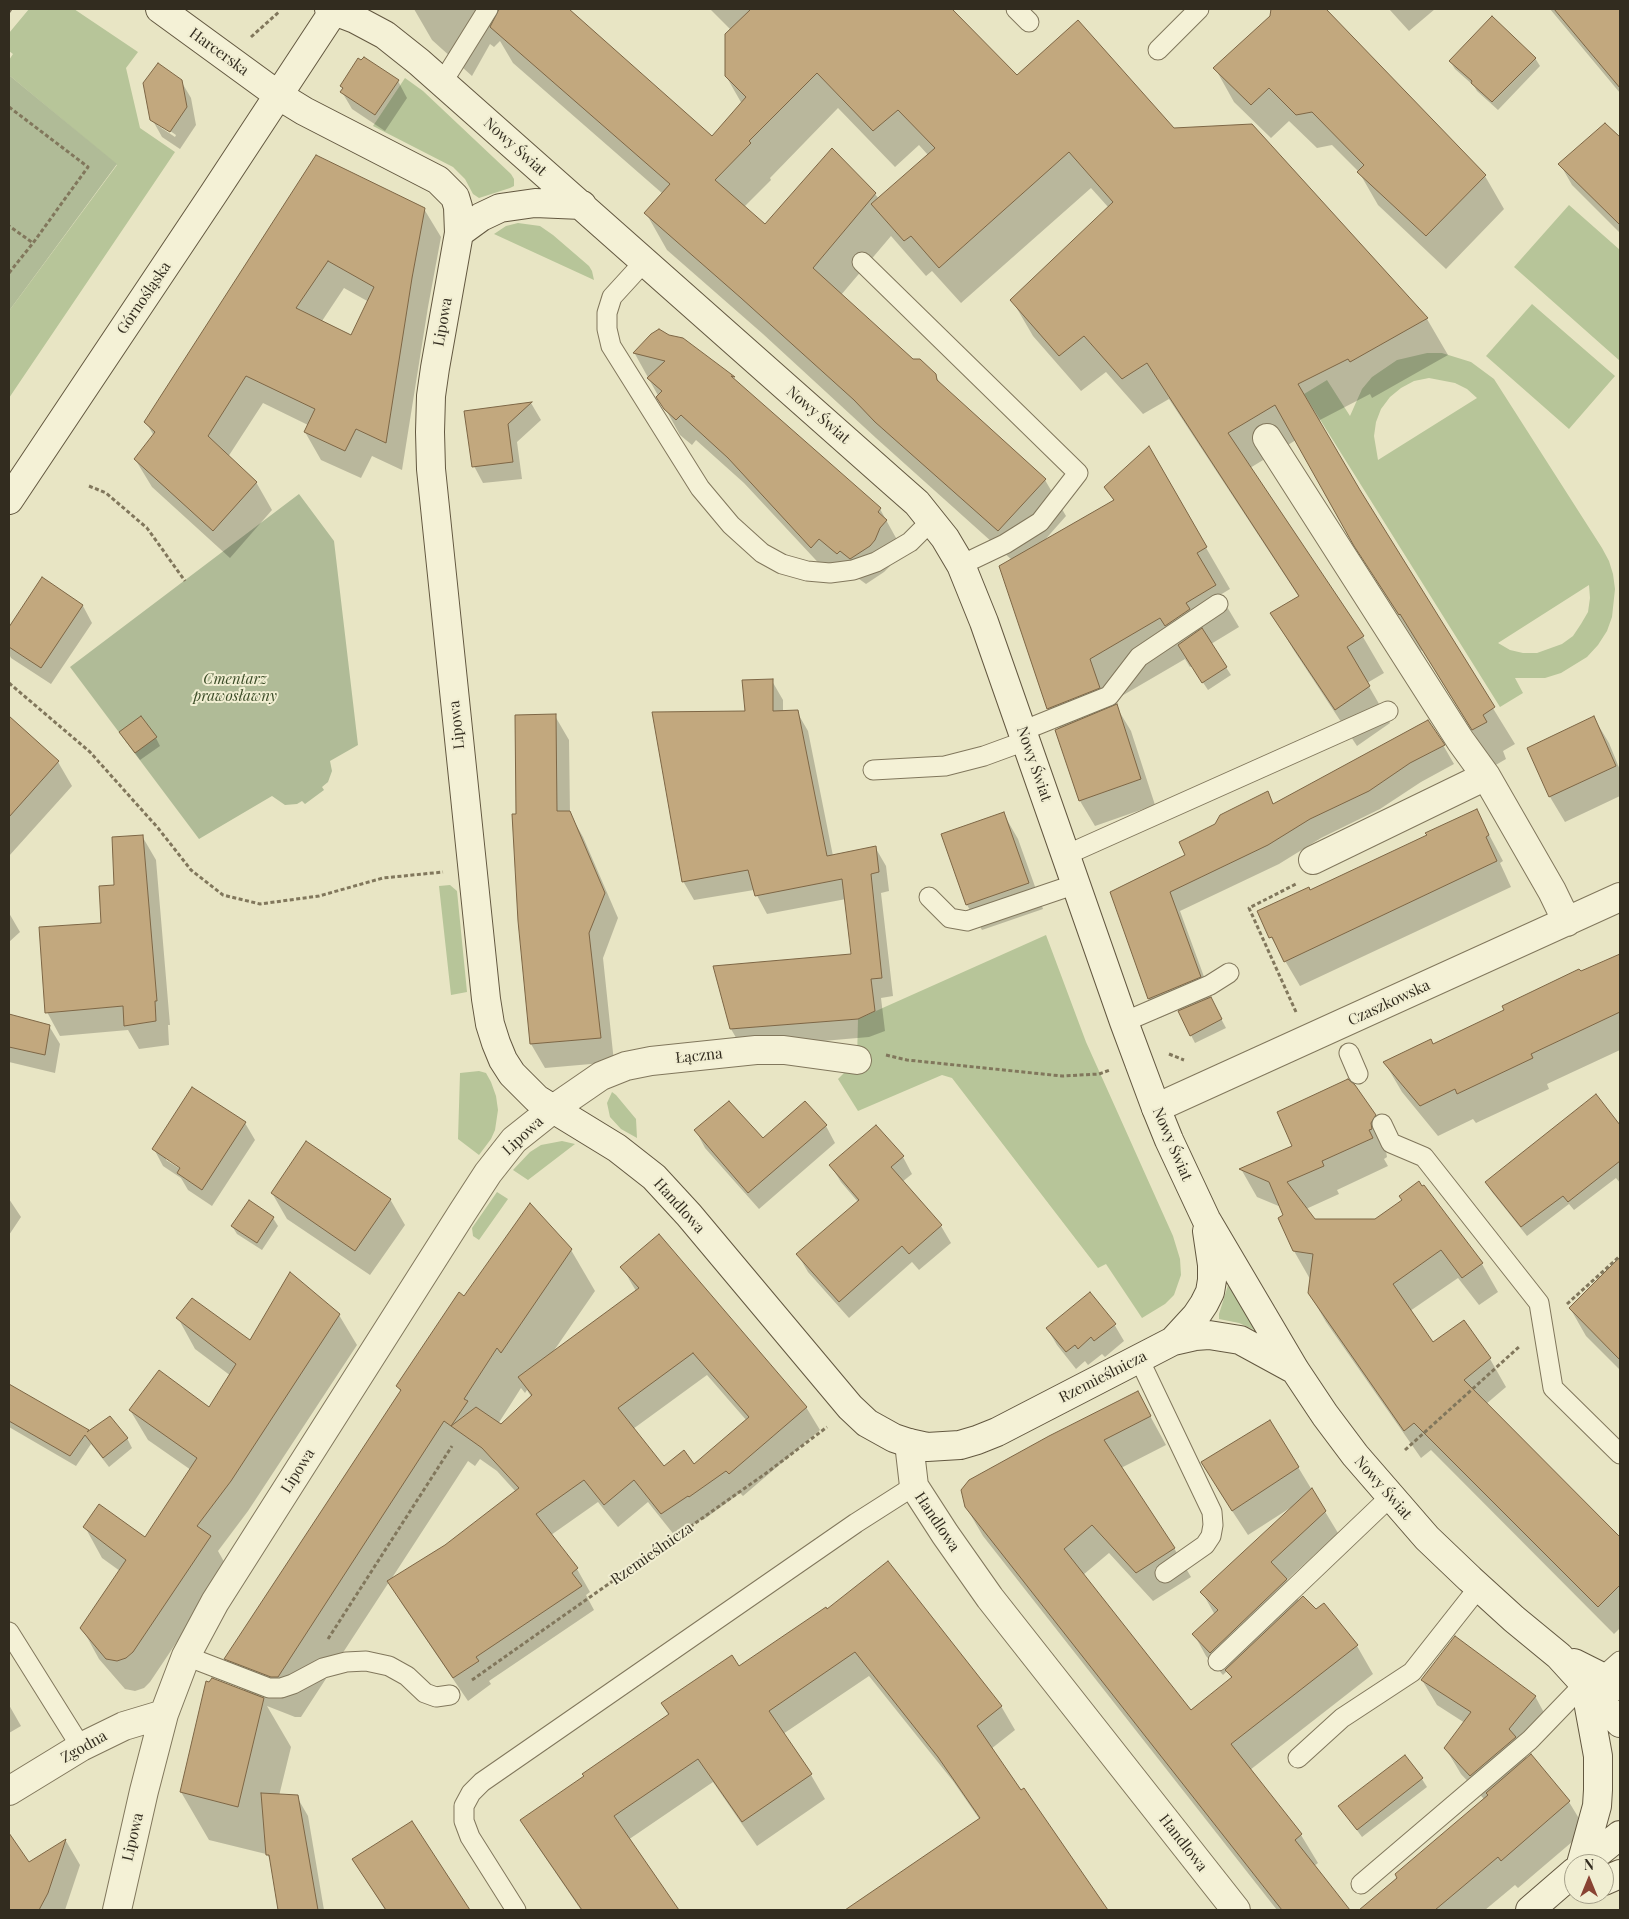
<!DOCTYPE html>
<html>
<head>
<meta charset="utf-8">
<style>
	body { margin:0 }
	#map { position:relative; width:1629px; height:1919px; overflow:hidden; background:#e8e5c4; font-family:"Playfair Display",serif }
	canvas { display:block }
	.frame { position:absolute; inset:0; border:10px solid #322c1f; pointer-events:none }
	.north { position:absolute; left:1564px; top:1854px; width:50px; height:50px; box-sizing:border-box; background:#f1eed2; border:1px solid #a5a08a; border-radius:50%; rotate:0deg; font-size:14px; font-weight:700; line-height:20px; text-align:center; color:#322c1f }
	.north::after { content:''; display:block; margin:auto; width:18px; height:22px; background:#894333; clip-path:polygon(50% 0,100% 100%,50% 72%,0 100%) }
</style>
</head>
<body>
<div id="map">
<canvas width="1629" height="1919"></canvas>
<div class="frame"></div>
<div class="north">N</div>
</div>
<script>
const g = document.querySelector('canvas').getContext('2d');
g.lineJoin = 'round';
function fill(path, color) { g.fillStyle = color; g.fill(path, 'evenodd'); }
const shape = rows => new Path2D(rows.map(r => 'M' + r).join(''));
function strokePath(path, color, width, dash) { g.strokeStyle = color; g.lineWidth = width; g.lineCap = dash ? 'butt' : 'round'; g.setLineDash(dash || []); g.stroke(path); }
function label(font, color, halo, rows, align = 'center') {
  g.font = font + ' "Playfair Display",serif'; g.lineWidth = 4; g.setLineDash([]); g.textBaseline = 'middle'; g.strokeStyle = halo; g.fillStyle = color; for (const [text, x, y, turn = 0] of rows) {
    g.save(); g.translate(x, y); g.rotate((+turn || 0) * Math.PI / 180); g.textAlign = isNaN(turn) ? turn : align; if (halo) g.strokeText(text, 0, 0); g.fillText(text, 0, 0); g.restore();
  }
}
const green = shape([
	[29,9,74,9,138,52,126,68,140,128,175,152,9,398,9,311,117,165,9,75,9,60,13,54,9,51,9,33],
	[405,78,423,91,511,174,514,179,514,186,510,188,479,198,473,194,465,179,453,167,373,126],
	[1569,205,1620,250,1620,361,1514,267],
	[518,223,540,226,553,235,589,266,592,271,594,280,494,234,506,226],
	[1532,304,1615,376,1569,429,1486,356],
	[1427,353,1442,353,1471,362,1494,379,1602,548,1609,561,1613,574,1615,589,1612,617,1607,631,1598,645,1587,657,1561,673,1545,678,1515,678,1523,693,1500,707,1304,394,1327,380,1350,416,1362,389,1372,377,1397,360],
	[1429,378,1455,383,1467,389,1477,398,1378,460,1374,436,1376,422,1381,409,1390,397,1401,388,1414,381],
	[1589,585,1590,598,1588,612,1581,624,1573,636,1562,644,1537,653,1523,653,1510,650,1498,643],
	[450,885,457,891,467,992,451,995,439,886],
	[1046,935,1086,1042,1173,1236,1180,1259,1181,1275,1174,1295,1165,1304,1142,1318,1106,1264,1098,1268,952,1078,942,1075,858,1111,838,1079,857,1060,858,1019],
	[479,1071,486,1073,491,1082,496,1096,498,1110,495,1130,491,1139,479,1155,458,1139,460,1073],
	[612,1092,616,1095,636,1119,637,1138,621,1129,610,1117,607,1103],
	[562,1141,575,1144,528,1180,513,1170,530,1152,541,1145],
	[497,1192,508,1199,479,1240,473,1236,472,1228],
	[1229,1282,1259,1332,1239,1323,1219,1319,1219,1314]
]);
const cemetery = shape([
	[9,75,117,164,9,311],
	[299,494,334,541,358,745,330,761,332,771,328,782,322,787,324,790,305,804,302,801,297,804,285,805,272,796,199,839,70,667]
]);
const shadow = shape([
	[414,9,571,9,569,11,712,138,742,104,726,76,731,30,710,9,950,9,1017,76,1173,129,1252,125,1427,319,1448,355,1372,398,1370,394,1318,421,1359,491,1515,744,1503,751,1506,759,1494,766,1422,650,1421,651,1377,582,1296,440,1250,468,1363,637,1384,673,1367,683,1390,723,1357,746,1293,649,1272,613,1299,597,1169,399,1143,414,1106,372,1081,391,1033,336,1012,300,1109,208,1091,188,961,303,932,271,926,276,891,236,841,295,912,360,935,375,942,386,1045,480,1066,516,1043,542,1114,501,1105,487,1148,448,1230,589,1220,595,1239,627,1211,644,1231,675,1208,690,1192,666,1190,667,1185,659,1113,701,1131,731,1155,805,1095,826,1080,801,1060,729,1048,708,1012,560,876,438,763,334,667,250,646,213,663,194,513,63,500,41,494,47,490,44,472,76,432,40],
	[838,108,895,167,919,145,928,155,879,199,875,194,765,226,744,207,771,180,770,178],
	[1272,9,1324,9,1485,176,1504,209,1446,269,1378,205,1359,172,1332,145,1317,148,1289,121,1271,138,1234,102,1215,68,1271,17],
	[1389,9,1435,9,1409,31],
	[1550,9,1620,9,1620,93],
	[1535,58,1540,66,1498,110,1477,91,1474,86,1455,69,1450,61],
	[181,81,191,98,196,125,180,149,162,137,152,119],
	[157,122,176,135,175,137,157,125],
	[398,81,407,98,385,131,352,109,342,92,344,90,341,86],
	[1605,125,1620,139,1620,233,1572,185,1560,164],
	[317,157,424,209,441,237,428,307,402,470,372,456,361,478,321,460,305,432,308,425,263,403,228,457,256,482,272,510,230,558,152,487,135,459,154,436,146,422],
	[344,288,369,302,352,336,322,321],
	[652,335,682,339,734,378,736,382,880,509,901,547,894,554,890,566,884,572,866,584,855,576,827,572,744,483,696,440,692,445,680,435,635,354],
	[531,403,541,420,517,442,522,479,483,483,474,466,466,412],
	[42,579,83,606,92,623,51,684,11,658,9,654,9,629],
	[772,681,783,700,783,712,797,712,808,731,833,856,875,847,886,866,889,891,881,893,893,996,881,998,885,1031,869,1037,742,1048,731,1029,852,955,846,899,767,914,754,890,694,900,683,881,746,712],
	[555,716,569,740,570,814,583,837,618,918,603,958,614,1062,545,1068,531,1044,518,815],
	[1594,718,1609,743,1620,770,1620,796,1565,822,1550,797,1529,749],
	[9,719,58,762,72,786,9,856],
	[156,738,160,746,140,760,125,740],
	[1443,745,1454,764,1421,782,1380,809,1321,838,1279,864,1180,911,1211,996,1209,996,1226,1028,1195,1043,1178,1010,1160,1018,1149,999,1112,892,1187,855,1216,825,1267,793,1274,805],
	[1476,810,1503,861,1500,863,1511,887,1300,986,1271,937,1310,891,1428,836],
	[1003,813,1018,839,1043,909,982,930,967,905,943,835],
	[142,836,156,860,170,1025,168,1025,169,1045,139,1049,128,1030,60,1036,47,1012,102,924,116,886],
	[9,913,20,932,9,942],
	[1620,955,1620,1050,1547,1084,1549,1089,1476,1123,1473,1119,1438,1136,1402,1092,1385,1063,1433,1045,1580,973],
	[9,1016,49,1026,60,1044,55,1073,9,1062],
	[1596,1096,1620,1127,1620,1183,1616,1178,1574,1210,1569,1204,1527,1236,1492,1192,1486,1183],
	[1375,1116,1391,1144,1386,1151,1387,1157,1384,1159,1388,1166,1337,1190,1339,1194,1306,1209,1314,1220,1376,1220,1424,1186,1482,1264,1498,1292,1479,1305,1458,1278,1410,1311,1433,1344,1490,1359,1506,1387,1486,1404,1620,1539,1620,1628,1614,1634,1431,1450,1421,1458,1326,1322,1309,1293,1310,1279,1294,1251,1281,1207,1257,1197,1241,1169],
	[245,1123,255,1140,212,1206,188,1190,181,1178,163,1166,154,1149],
	[166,1157,186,1170,185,1172,166,1160],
	[826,1126,835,1143,759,1209,705,1148,696,1131,763,1139],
	[903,1157,912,1174,902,1182,941,1226,951,1243,919,1270,912,1262,849,1318,808,1272,798,1255,858,1202,841,1182,831,1166],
	[272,1193,390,1199,405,1225,370,1275,287,1219],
	[9,1199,21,1217,9,1235],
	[530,1205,571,1250,595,1291,553,1352,636,1291,622,1267,806,1407,820,1430,743,1496,740,1493,703,1520,702,1519,675,1536,648,1502,618,1527,598,1502,551,1535,577,1569,590,1592,586,1595,594,1610,489,1681,491,1684,468,1701,402,1604,389,1582,301,1717,295,1717,267,1706,291,1747,279,1796,297,1797,308,1816,324,1910,279,1910,272,1862,266,1853,266,1854,209,1840,181,1792,245,1692,226,1659,401,1392,397,1386,465,1298],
	[707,1375,747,1421,694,1465,664,1468,633,1429],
	[521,1388,525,1393,527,1390,532,1398,501,1426,498,1424],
	[480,1459,497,1471,516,1492,446,1546,390,1581,468,1461,475,1466],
	[273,1218,278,1226,262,1250,237,1234,232,1226],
	[1615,1264,1620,1269,1620,1370,1586,1336,1570,1308],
	[339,1315,357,1345,248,1511,218,1551,227,1567,150,1682,144,1688,135,1691,125,1689,99,1659,82,1628,120,1571,102,1558,85,1527,145,1539,191,1470,148,1440,130,1410,210,1409,231,1376,195,1349,178,1318,251,1342],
	[1114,1324,1124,1341,1105,1357,1102,1354,1088,1365,1085,1361,1076,1369,1057,1345,1047,1328],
	[9,1384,89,1432,127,1438,132,1448,109,1467,91,1444,76,1466,9,1427],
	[1137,1392,1166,1445,1121,1468,1174,1548,1191,1577,1153,1601,1109,1553,1083,1575,1191,1712,1232,1679,1227,1671,1223,1675,1206,1656,1194,1634,1215,1615,1202,1592,1291,1509,1290,1508,1248,1535,1217,1488,1298,1467,1338,1533,1287,1580,1299,1601,1316,1611,1324,1604,1357,1646,1373,1674,1250,1770,1301,1835,1318,1863,1314,1866,1349,1910,1277,1910,983,1536,966,1507],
	[825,1608,1001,1706,1015,1730,991,1749,1020,1792,1023,1790,1106,1910,847,1910,980,1820,953,1781,869,1676,783,1734,811,1775,825,1799,757,1846,713,1782,628,1840,677,1910,581,1910,536,1844,522,1821,669,1716,662,1704,739,1667],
	[1422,1680,1535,1696,1549,1722,1524,1753,1527,1759,1569,1802,1586,1830,1518,1888,1515,1885,1485,1910,1361,1910,1484,1799,1461,1774,1446,1749,1465,1723,1437,1705],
	[9,1705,21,1726,9,1733],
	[1422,1779,1427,1787,1362,1837,1340,1807],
	[411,1823,468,1910,385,1910,354,1860],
	[66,1841,80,1865,65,1910,9,1910,9,1867,24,1857,28,1863]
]);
const building = shape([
	[499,9,569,9,712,136,746,97,725,76,725,34,751,9,952,9,1017,75,1078,20,1174,128,1252,124,1428,318,1350,362,1348,359,1298,384,1360,490,1495,707,1483,715,1487,722,1472,730,1400,614,1399,615,1354,546,1275,405,1228,433,1364,636,1347,647,1370,686,1335,710,1270,613,1299,596,1147,363,1122,379,1084,336,1059,356,1010,300,1113,202,1069,152,939,268,911,236,904,241,871,204,935,148,898,110,873,131,817,73,749,141,751,143,715,180,765,224,832,148,876,193,813,268,913,359,920,359,936,374,937,380,1046,479,998,531,875,422,854,400,741,298,644,213,670,184,490,27,499,9],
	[1271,9,1326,9,1486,175,1426,236,1357,172,1364,165,1312,112,1296,115,1269,88,1251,105,1213,68,1270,16,1271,9],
	[1554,9,1620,9,1620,88,1554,9],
	[1492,16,1536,58,1492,102,1471,83,1472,81,1449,61,1492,16],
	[364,57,399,80,375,115,340,92,343,88,340,86,358,58,361,60,364,57],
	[158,63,182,80,187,107,170,132,150,120,143,83,158,63],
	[1605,123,1620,137,1620,225,1558,164,1605,123],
	[316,155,425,208,412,278,386,443,356,429,345,451,304,432,315,409,246,376,208,436,257,482,213,531,134,459,155,432,144,422,316,155],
	[328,261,374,287,351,335,296,308,328,261],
	[659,329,669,335,683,338,735,377,731,376,881,508,878,512,887,520,880,528,875,540,870,546,850,559,840,551,837,554,819,539,811,548,728,458,681,415,676,420,664,409,656,397,662,391,647,378,665,361,633,353,651,334,659,329],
	[532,402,508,424,513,462,472,467,464,411,532,402],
	[1149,446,1207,547,1197,553,1216,585,1186,603,1190,609,1165,626,1160,618,1090,659,1100,688,1047,709,999,566,1114,500,1104,487,1149,446],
	[42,577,83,605,41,668,9,647,9,627,42,577],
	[1202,628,1227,667,1202,683,1178,645,1202,628],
	[773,679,773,711,798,710,827,856,876,846,879,872,871,874,882,978,871,979,875,1011,858,1019,730,1029,713,966,851,954,842,879,755,896,748,870,682,882,652,712,745,711,742,680,773,679],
	[1117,704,1141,779,1079,801,1055,730,1117,704],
	[556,714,557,811,570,811,605,893,589,933,601,1038,530,1044,518,921,512,814,516,814,515,715,556,714],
	[9,716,59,761,9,817,9,716],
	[141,716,157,737,135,753,119,732,141,716],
	[1594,716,1616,766,1549,797,1527,748,1594,716],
	[1428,720,1445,745,1410,763,1369,791,1310,819,1268,845,1170,892,1201,977,1148,999,1110,892,1185,855,1179,842,1215,824,1220,815,1268,791,1273,804,1428,720],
	[1477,809,1489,835,1486,837,1497,861,1284,962,1272,937,1269,938,1257,911,1309,887,1310,890,1427,835,1425,833,1477,809],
	[1004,812,1029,883,966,905,941,834,1004,812],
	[143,835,157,1001,155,1001,156,1021,124,1026,123,1006,45,1013,39,927,101,923,99,886,114,885,112,837,143,835],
	[1620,954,1620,1012,1531,1054,1533,1058,1457,1094,1455,1089,1420,1106,1383,1062,1431,1039,1433,1044,1504,1010,1502,1006,1579,969,1581,971,1620,954],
	[1211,997,1222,1019,1190,1036,1178,1011,1211,997],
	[9,1014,50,1025,45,1055,9,1047,9,1014],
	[1348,1079,1355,1085,1376,1115,1371,1123,1372,1129,1369,1130,1373,1138,1322,1161,1324,1166,1287,1182,1315,1219,1375,1219,1402,1200,1399,1196,1419,1181,1422,1186,1424,1185,1483,1263,1462,1278,1441,1250,1393,1284,1433,1342,1464,1320,1491,1358,1464,1380,1620,1537,1620,1585,1598,1607,1414,1423,1404,1431,1308,1293,1313,1254,1293,1251,1278,1218,1283,1215,1269,1182,1239,1169,1292,1146,1277,1112,1348,1079],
	[192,1087,246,1122,202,1190,177,1173,180,1168,152,1149,192,1087],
	[1596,1094,1620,1125,1620,1161,1568,1202,1563,1196,1521,1227,1485,1182,1596,1094],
	[729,1101,763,1138,805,1101,827,1125,748,1193,694,1130,729,1101],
	[876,1125,904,1156,891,1167,942,1225,909,1254,902,1246,839,1302,796,1254,859,1200,829,1165,876,1125],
	[306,1141,391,1199,355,1251,271,1193,306,1141],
	[249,1200,274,1217,257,1243,231,1226,249,1200],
	[530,1203,572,1249,501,1353,497,1348,464,1399,468,1401,451,1426,444,1421,278,1677,271,1677,224,1659,401,1390,396,1386,459,1292,464,1296,530,1203],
	[659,1234,807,1407,729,1474,726,1471,689,1497,688,1496,661,1514,634,1480,604,1505,584,1480,536,1514,578,1568,572,1573,582,1586,476,1657,479,1661,453,1678,387,1581,445,1545,519,1488,482,1448,451,1426,476,1407,501,1424,532,1395,518,1377,639,1288,620,1267,659,1234],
	[693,1353,749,1417,694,1464,684,1450,664,1466,618,1408,693,1353],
	[1620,1257,1620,1360,1569,1308,1620,1257],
	[290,1272,340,1314,231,1481,197,1526,211,1536,133,1652,126,1658,117,1661,106,1659,80,1628,126,1560,83,1527,99,1504,145,1537,197,1458,129,1410,159,1370,209,1407,236,1364,176,1318,192,1298,250,1340,290,1272],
	[1090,1292,1116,1324,1094,1341,1091,1337,1078,1349,1075,1345,1066,1352,1046,1328,1090,1292],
	[9,1384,89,1430,87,1432,110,1416,128,1438,103,1458,85,1435,70,1456,9,1421,9,1384],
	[1138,1391,1151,1416,1104,1440,1175,1548,1136,1573,1092,1525,1064,1549,1191,1710,1232,1677,1225,1670,1303,1596,1316,1609,1324,1603,1358,1645,1231,1744,1302,1834,1295,1840,1350,1910,1282,1910,965,1507,961,1490,969,1480,1049,1436,1138,1391],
	[1270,1420,1299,1467,1232,1511,1201,1462,1270,1420],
	[1312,1488,1326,1511,1271,1562,1287,1579,1210,1653,1192,1634,1218,1610,1200,1592,1312,1488],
	[888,1561,1002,1706,977,1726,1021,1790,1024,1788,1108,1910,845,1910,980,1818,938,1757,855,1652,769,1711,812,1774,742,1822,698,1759,614,1816,679,1910,582,1910,520,1820,584,1776,582,1774,669,1714,661,1703,732,1655,739,1666,826,1607,827,1609,888,1561],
	[1455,1636,1536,1696,1509,1729,1516,1737,1470,1776,1444,1748,1471,1712,1421,1680,1455,1636],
	[212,1678,264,1698,238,1807,180,1792,206,1681,209,1682,212,1678],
	[1531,1754,1570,1801,1501,1861,1498,1857,1435,1910,1359,1910,1397,1878,1395,1874,1488,1795,1486,1793,1531,1754],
	[1405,1755,1423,1778,1357,1830,1338,1806,1405,1755],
	[261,1793,298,1795,318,1910,278,1910,269,1855,266,1855,261,1793],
	[412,1821,470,1910,386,1910,352,1859,412,1821],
	[9,1833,29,1862,66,1839,48,1893,39,1910,9,1910,9,1833]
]);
const path = shape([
	[9,12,11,9],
	[251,37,280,11],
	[9,107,88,167,33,243,9,226],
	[9,273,33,243],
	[89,486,106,493,147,528,185,581],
	[9,683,90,752,158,828,191,870,223,895,260,904,319,896,383,878,443,872],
	[1296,1012,1249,908,1296,884],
	[1169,1054,1184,1060],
	[886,1055,907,1060,1062,1076,1099,1074,1110,1070],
	[1567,1304,1620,1256],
	[1405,1450,1520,1346],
	[328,1639,452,1446],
	[472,1680,765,1474,827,1427]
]);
const lane = shape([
	[1016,9,1029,22],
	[1158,50,1199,9],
	[442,83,488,9],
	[644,262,612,297,607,313,607,329,611,346,700,488,731,525,762,553,782,564,807,571,830,573,853,570,876,562,910,542,932,520],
	[862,262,1078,473,1040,522,1005,544,961,565],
	[1022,731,1109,696,1139,657,1218,604],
	[873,770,945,766,984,756,1025,741],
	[1066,855,1388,711],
	[929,897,950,918,967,921,1076,884],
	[1124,1022,1210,985,1229,973],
	[1349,1053,1358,1074],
	[1382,1124,1391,1143,1424,1157,1539,1303,1553,1388,1620,1454],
	[1139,1359,1212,1512,1213,1525,1211,1536,1205,1545,1165,1573],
	[9,1632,81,1747],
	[186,1656,269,1688,281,1688,293,1684,323,1668,346,1662,366,1661,389,1666,407,1676,425,1693,436,1697,450,1695],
	[1218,1661,1390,1497],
	[1298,1758,1342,1718,1412,1672,1479,1587],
	[1361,1884,1530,1740,1585,1683,1602,1677,1620,1661],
	[516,1910,470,1837,464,1821,464,1806,471,1793,482,1782,856,1523,914,1486]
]);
const street = shape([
	[1267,438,1460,740,1486,776,1552,891,1567,922],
	[1313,860,1486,776],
	[1156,1108,1620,897],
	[909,1443,914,1486,945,1534,990,1598,1236,1910],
	[9,1791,81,1747,124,1726,164,1714],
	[117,1910,144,1791,164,1714,186,1656,215,1602,462,1213,488,1173,514,1140,553,1109,601,1076,626,1066,651,1061,756,1050,784,1050,857,1060]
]);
const secondary = shape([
	[160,9,278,95,304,111,438,180,455,197,458,207,459,233,435,368,431,396,430,432,431,469,486,999,490,1024,496,1043,503,1060,512,1074,537,1099,617,1148,654,1177,689,1215,850,1407,867,1423,894,1438,909,1443,927,1447,960,1445,977,1440,997,1432,1173,1341,1195,1336,1209,1335,1240,1340,1295,1370],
	[329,9,355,19,385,35,419,62,892,481,917,503,945,538,961,565,984,622,1124,1022,1156,1108,1169,1140,1206,1219,1295,1370,1325,1415,1355,1455,1427,1538,1470,1579,1514,1619,1559,1656,1620,1723],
	[459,233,481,217,500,208,535,203,582,205],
	[9,500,214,193,335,9],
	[1173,1341,1196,1316,1204,1304,1210,1292,1212,1280,1212,1265,1207,1231],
	[1574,1663,1620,1686],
	[1581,1864,1597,1806,1598,1790,1598,1756,1585,1685],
	[1584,1864,1620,1835],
	[1604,1881,1620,1874],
	[1530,1910,1574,1872]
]);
const streetNames = [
	["Harcerska",219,52,36],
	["Nowy Świat",515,147,42],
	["Górnośląska",144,298,-56],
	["Lipowa",443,322,-80],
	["Nowy Świat",818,415,41],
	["Lipowa",457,725,-96],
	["Nowy Świat",1034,764,71],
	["Czaszkowska",1389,1003,-25],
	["Łączna",699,1056,-6],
	["Lipowa",523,1136,-43],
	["Nowy Świat",1172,1144,67],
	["Handlowa",679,1206,48],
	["Rzemieślnicza",1103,1377,-27],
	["Lipowa",298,1471,-58],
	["Nowy Świat",1383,1488,49],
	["Handlowa",937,1522,56],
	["Rzemieślnicza",652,1554,-35],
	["Zgodna",84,1747,-29],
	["Lipowa",133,1837,-77],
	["Handlowa",1183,1843,52]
];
const parkNames = [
	["Cmentarz",235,679],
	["prawosławny",235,696]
];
fill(green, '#b7c599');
fill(cemetery, '#b0bb97');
fill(shadow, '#0003');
fill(building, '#c2a87e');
strokePath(building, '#7d6645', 1);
strokePath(lane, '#81775c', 21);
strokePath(street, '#81775c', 30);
strokePath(secondary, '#635840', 30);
strokePath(path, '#81775c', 3, [4, 2.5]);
strokePath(lane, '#f4f1d6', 19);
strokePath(street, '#f4f1d6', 28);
strokePath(secondary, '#f4f1d6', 28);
label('15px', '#322c1f', '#f1eed2', streetNames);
label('italic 15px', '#3c4d28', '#f1eed2', parkNames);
</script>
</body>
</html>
